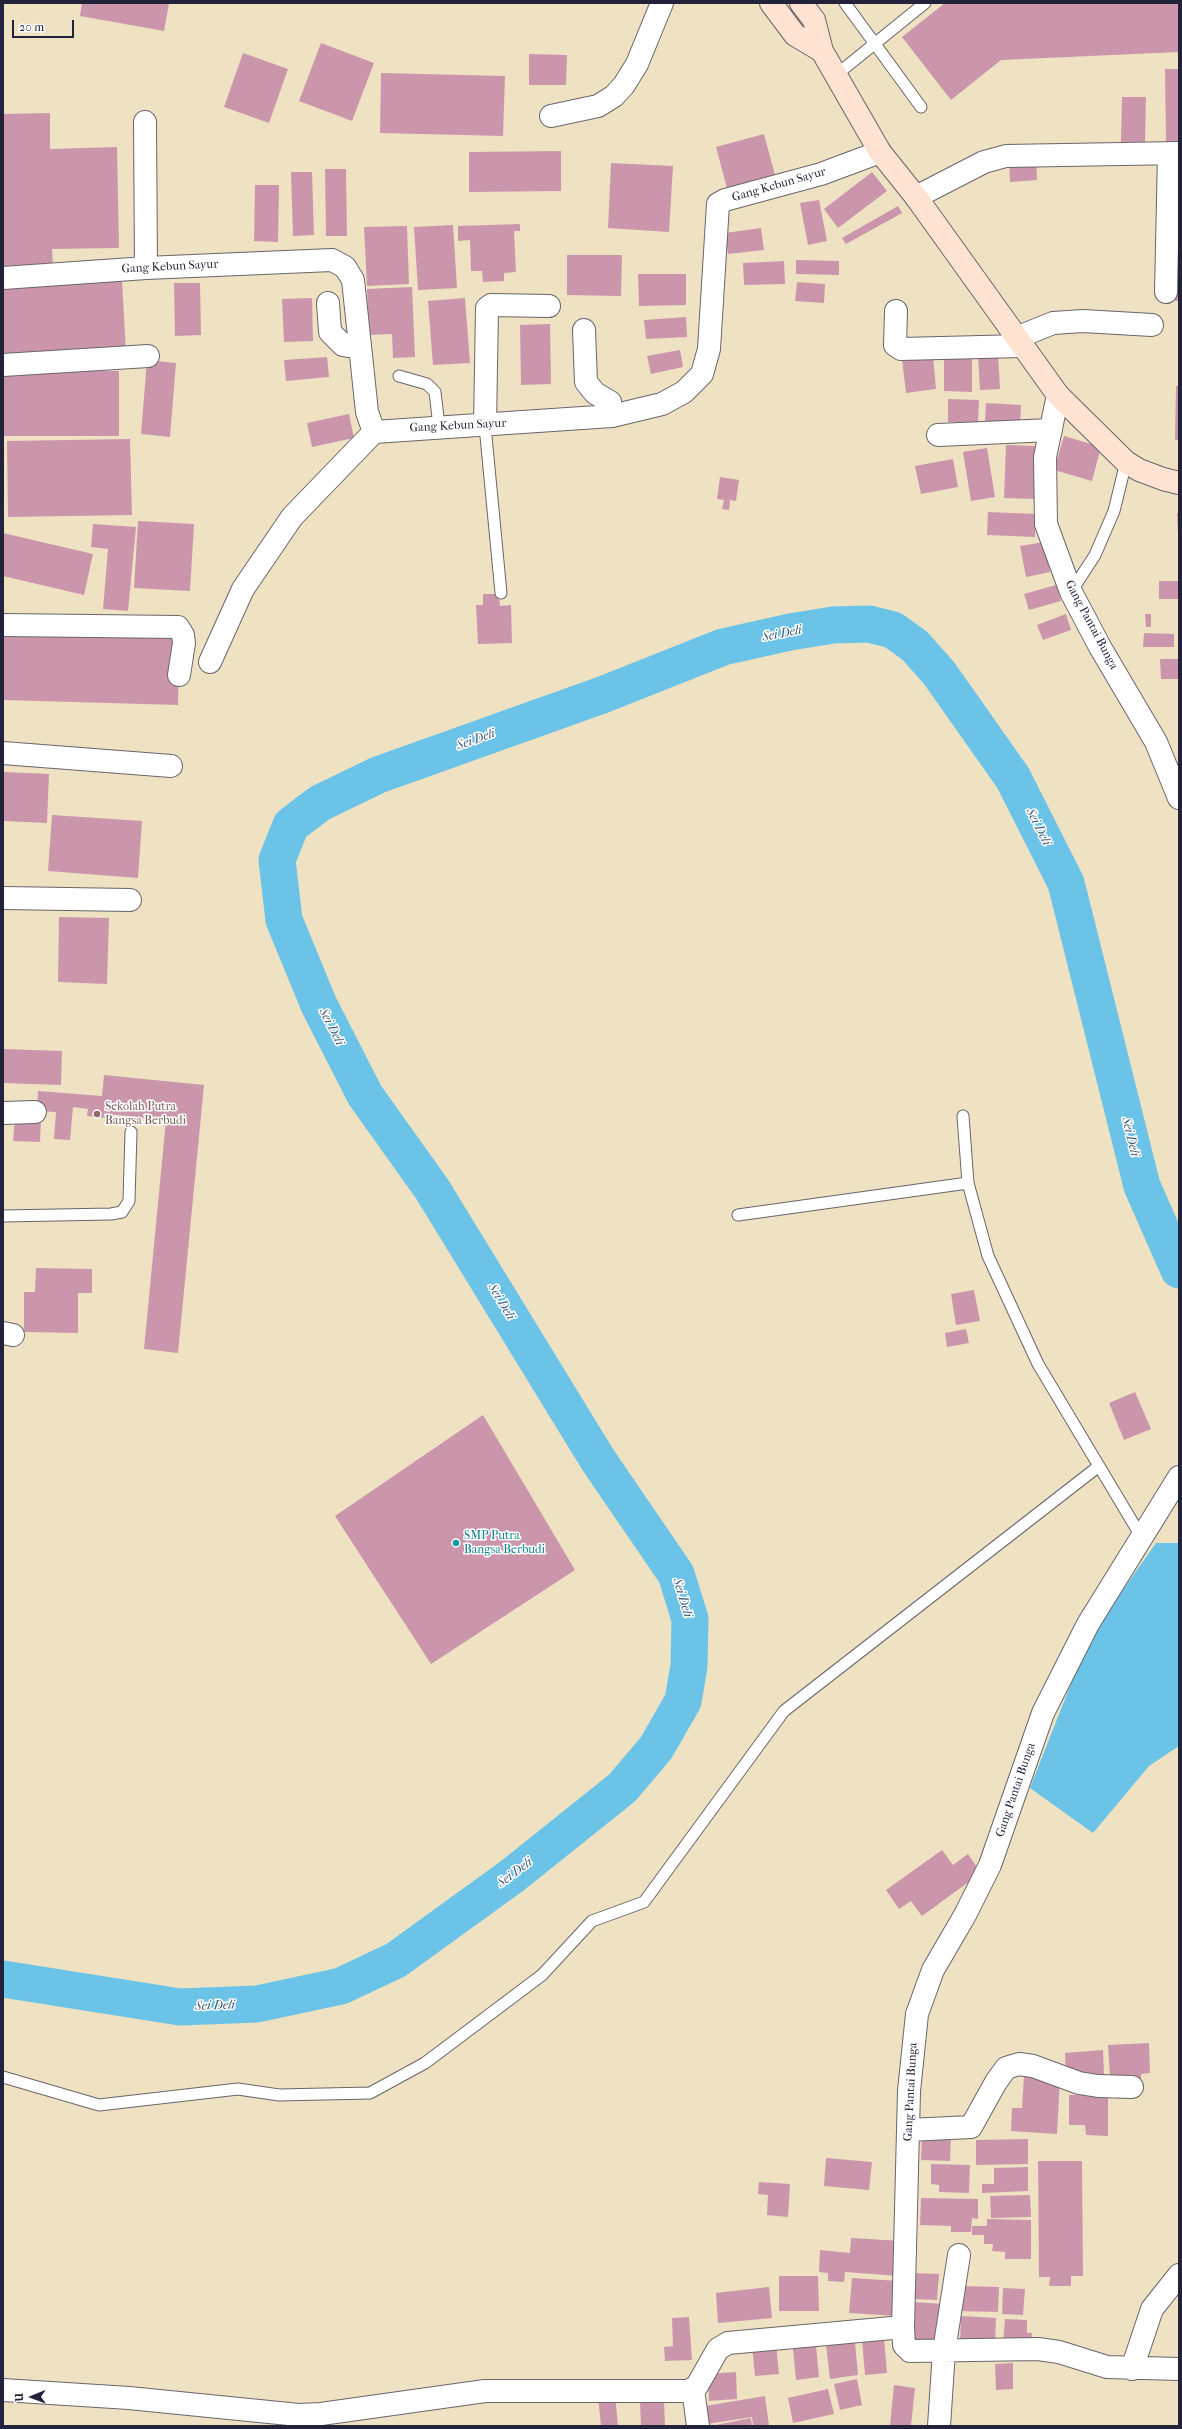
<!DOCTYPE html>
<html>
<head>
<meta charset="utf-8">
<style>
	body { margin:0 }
	#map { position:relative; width:1182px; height:2429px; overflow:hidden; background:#eee2c3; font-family:"IM FELL French Canon",serif }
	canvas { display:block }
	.frame { position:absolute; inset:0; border:4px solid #22223b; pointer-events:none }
	.north { position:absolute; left:12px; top:2377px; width:40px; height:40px; -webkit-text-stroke:3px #fff; paint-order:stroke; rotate:269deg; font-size:11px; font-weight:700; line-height:16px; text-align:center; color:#22223b }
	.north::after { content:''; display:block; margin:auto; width:14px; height:18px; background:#22223b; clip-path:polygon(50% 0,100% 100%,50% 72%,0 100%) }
	.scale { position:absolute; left:12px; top:20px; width:62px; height:18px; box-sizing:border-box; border:2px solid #22223b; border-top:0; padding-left:5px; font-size:12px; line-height:14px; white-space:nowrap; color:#22223b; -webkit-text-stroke:3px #fff; paint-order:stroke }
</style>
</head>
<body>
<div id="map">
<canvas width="1182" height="2429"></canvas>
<div class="frame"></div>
<div class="north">U</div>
<div class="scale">20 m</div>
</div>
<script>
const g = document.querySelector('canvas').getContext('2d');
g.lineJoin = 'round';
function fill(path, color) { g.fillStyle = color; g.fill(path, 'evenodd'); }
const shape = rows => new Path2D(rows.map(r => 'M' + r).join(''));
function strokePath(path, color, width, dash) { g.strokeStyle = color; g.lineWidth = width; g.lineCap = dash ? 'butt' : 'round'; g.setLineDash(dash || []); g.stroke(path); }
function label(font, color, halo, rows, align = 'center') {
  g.font = font + ' "IM FELL French Canon",serif'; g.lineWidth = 3; g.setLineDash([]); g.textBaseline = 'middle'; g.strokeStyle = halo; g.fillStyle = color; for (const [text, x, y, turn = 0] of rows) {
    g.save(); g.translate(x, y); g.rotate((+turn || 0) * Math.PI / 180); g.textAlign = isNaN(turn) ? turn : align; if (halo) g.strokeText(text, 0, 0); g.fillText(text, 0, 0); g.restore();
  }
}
const water = shape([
	[1156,1543,1179,1543,1179,1746,1149,1766,1093,1833,1030,1788,1089,1638]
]);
const river = shape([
	[3,1979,180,2007,257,2004,341,1986,396,1960,512,1876,622,1788,656,1748,683,1701,689,1666,690,1619,676,1574,598,1460,432,1189,365,1095,319,1005,284,920,277,860,291,825,320,803,378,775,602,695,723,647,790,632,833,625,869,624,893,630,915,646,939,673,1013,778,1066,883,1142,1186,1179,1270]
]);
const building = shape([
	[82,3,169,3,164,31,80,16],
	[945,3,1179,3,1179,52,1001,60,951,100,902,37],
	[321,43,374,63,352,121,299,101],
	[243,53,288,69,269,123,224,107],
	[529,54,567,55,566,85,529,85],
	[1165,69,1179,69,1179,142,1166,142],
	[381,73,505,76,503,136,380,133],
	[1122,97,1146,97,1145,143,1121,143],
	[50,113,50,149,117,147,119,248,52,249,53,267,3,268,3,114],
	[764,134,776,179,728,192,716,147],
	[561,151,561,191,469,192,469,152],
	[1036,158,1037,180,1010,182,1009,159],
	[611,163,673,166,669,232,608,228],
	[325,169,346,169,347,236,326,236],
	[291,172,312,172,314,235,293,236],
	[872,172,887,191,838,228,824,209],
	[255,185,279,185,278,242,254,241],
	[819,200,827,241,808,245,800,203],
	[898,206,902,213,846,244,842,238],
	[520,224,520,231,514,231,516,272,504,273,504,281,483,282,482,271,471,271,470,240,458,241,458,226],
	[453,225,457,288,418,290,414,227],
	[407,226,409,284,367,286,364,227],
	[761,228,764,250,728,254,725,233],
	[1172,238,1179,238,1179,301,1168,300],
	[567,255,622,255,621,296,567,295],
	[796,260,839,261,839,275,796,274],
	[784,261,785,284,744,285,743,263],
	[638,274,686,274,686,305,639,306],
	[122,280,126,353,3,360,3,286],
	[797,282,825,284,824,303,795,301],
	[174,283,200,283,201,335,175,336],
	[412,287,415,357,393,358,392,334,369,335,367,289],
	[312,298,313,341,284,342,282,299],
	[465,298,470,363,433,365,428,301],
	[686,317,687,337,646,339,644,320],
	[550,324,551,384,521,385,520,325],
	[680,350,683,367,651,374,647,356],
	[998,354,1000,389,980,390,978,356],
	[933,356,936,389,906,393,902,359],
	[944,356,972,356,972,392,944,391],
	[327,357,329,377,286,381,284,360],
	[147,360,176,363,170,437,141,434],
	[3,371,119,371,119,436,3,436],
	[1176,386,1179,386,1179,440,1175,440],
	[948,399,979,400,978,423,948,422],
	[986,403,1021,405,1020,425,985,423],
	[349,414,354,438,312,447,307,423],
	[1064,436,1101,447,1092,481,1054,470],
	[130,439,132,515,8,517,7,441],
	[1006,445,1036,446,1034,499,1004,498],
	[987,448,995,497,971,501,963,452],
	[953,459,958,487,921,494,915,466],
	[720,477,739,480,736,501,730,500,729,510,722,509,724,500,717,499],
	[988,512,1036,514,1035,537,987,535],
	[1177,513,1179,513,1179,534,1178,534],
	[138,521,194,524,190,591,134,588],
	[93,524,136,527,128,611,103,609,108,549,91,547],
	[3,533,93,554,84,595,3,576],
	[1044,542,1050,572,1026,577,1020,546],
	[1159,581,1179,581,1179,599,1159,599],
	[1056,585,1061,601,1029,610,1024,594],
	[483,594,499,594,500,606,511,605,512,643,478,644,476,605,483,605],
	[1066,614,1071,630,1043,640,1037,625],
	[1145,614,1151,614,1151,627,1146,627],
	[3,629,180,634,178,705,3,700],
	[1144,633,1174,634,1174,647,1143,647],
	[1160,659,1179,659,1179,679,1161,679],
	[3,772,49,774,47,823,3,821],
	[52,815,142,821,138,878,48,871],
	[59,917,109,918,107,984,58,982],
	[3,1049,62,1051,61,1085,3,1083],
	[104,1075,204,1085,178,1353,144,1349,166,1120,108,1114,107,1118,87,1116,88,1109,73,1107,70,1140,54,1139,56,1112,37,1111,38,1091,102,1096],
	[15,1118,41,1119,40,1142,13,1141],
	[36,1268,92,1269,92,1293,78,1293,78,1333,24,1332,24,1292,35,1292],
	[974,1290,980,1321,956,1325,951,1294],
	[966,1329,969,1343,947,1347,945,1333],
	[1135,1392,1151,1429,1124,1440,1109,1403],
	[483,1415,575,1570,431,1664,335,1516],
	[942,1850,953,1865,968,1854,981,1873,922,1916,911,1901,899,1909,886,1890],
	[1149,2043,1150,2073,1141,2074,1141,2081,1119,2082,1119,2075,1110,2076,1108,2045],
	[1103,2050,1104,2075,1066,2077,1065,2053],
	[1024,2076,1060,2079,1057,2134,1011,2131,1012,2108,1022,2108],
	[1069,2095,1108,2095,1108,2136,1086,2135,1085,2125,1069,2125],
	[922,2134,951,2135,950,2161,921,2160],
	[1028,2139,1028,2164,976,2165,976,2140],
	[826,2158,872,2162,869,2190,824,2186],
	[1038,2161,1082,2161,1083,2276,1071,2276,1071,2286,1049,2286,1050,2277,1039,2277],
	[931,2164,970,2165,969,2193,939,2192,939,2185,931,2184],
	[1028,2167,1028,2191,982,2193,982,2184,994,2184,994,2168],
	[759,2182,790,2184,788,2217,767,2215,768,2195,758,2194],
	[1030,2195,1031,2217,991,2218,990,2196],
	[921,2198,978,2199,978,2219,972,2218,971,2232,951,2232,951,2226,920,2225],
	[987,2219,1031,2220,1031,2259,1005,2259,1005,2252,992,2251,993,2244,984,2244,984,2235,972,2235,972,2226,987,2226],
	[851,2238,902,2241,899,2276,845,2272,844,2282,828,2281,828,2273,819,2272,820,2250,850,2253],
	[914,2273,939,2274,937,2300,912,2299],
	[779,2276,818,2276,819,2311,779,2311],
	[852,2278,899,2281,897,2316,849,2313],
	[962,2286,999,2287,998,2312,955,2311],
	[769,2287,772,2318,718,2323,716,2293],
	[1003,2288,1025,2289,1023,2315,1002,2314],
	[913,2302,944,2304,942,2341,910,2339],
	[961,2316,996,2318,995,2345,960,2344],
	[689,2317,692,2360,665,2361,664,2347,673,2346,672,2318],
	[1005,2319,1027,2320,1027,2333,1032,2333,1031,2345,1003,2344],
	[884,2338,887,2373,865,2375,862,2340],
	[855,2342,858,2375,830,2379,826,2345],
	[776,2343,779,2374,755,2376,752,2345],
	[816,2346,819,2377,796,2380,793,2349],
	[1013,2363,1013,2389,996,2390,995,2364],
	[736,2372,737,2399,709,2401,708,2374],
	[857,2379,862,2405,840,2410,834,2384],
	[894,2385,915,2388,911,2426,890,2426],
	[828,2389,834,2414,793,2423,788,2398],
	[615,2394,618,2426,601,2426,598,2396],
	[765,2396,769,2426,753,2426,752,2417,707,2424,705,2406],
	[664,2401,665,2426,641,2426,640,2402],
	[751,2418,752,2426,716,2426,716,2425]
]);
const service = shape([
	[845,3,921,107],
	[836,75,925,3],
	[399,376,427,384,435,392,439,426],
	[485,426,501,593],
	[1071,592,1095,555,1114,511,1126,462],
	[963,1116,968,1183,988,1256,1038,1364,1142,1538],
	[738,1215,968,1183],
	[3,1216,111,1214,122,1212,129,1201,131,1132],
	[3,2077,99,2105,238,2089,279,2095,370,2093,425,2063,542,1975,592,1921,644,1902,784,1711,1099,1466]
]);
const minor = shape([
	[551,116,598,106,614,96,624,85,637,64,662,3],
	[145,122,146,268],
	[916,197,984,162,1006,156,1179,153],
	[3,278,146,268,332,260,345,267,353,280,367,412,374,432,612,416,662,404,684,392,702,374,709,349,718,204,725,200,821,174,880,152],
	[1166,292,1169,153],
	[328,303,330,332,343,345,360,348],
	[896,311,895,345,901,349,1021,346],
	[584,330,586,382,595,393,610,402,612,416],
	[1016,338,1053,323,1083,321,1152,325],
	[3,365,148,356],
	[1058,395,1045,457,1046,524,1071,592,1100,647,1156,742,1179,798],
	[485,426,487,308,491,305,549,306],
	[938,435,1051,430],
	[3,625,178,627,183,635,184,643,179,675],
	[210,662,243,589,292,517,374,432],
	[3,753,171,766],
	[3,898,130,900],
	[3,1113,35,1112],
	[3,1333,13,1335],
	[1179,1477,1088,1624,1043,1713,990,1865,965,1915,933,1970,917,2014,909,2091,903,2327,904,2345,910,2351,1038,2349,1059,2352,1107,2367,1179,2369],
	[909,2130,971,2127,996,2082,1006,2068,1019,2064,1033,2066,1079,2083,1098,2086,1132,2087],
	[1132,2369,1152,2309,1179,2275],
	[693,2389,698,2426],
	[3,2390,129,2398,299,2415,321,2414,485,2391,688,2391,697,2386,718,2349,728,2343,903,2327],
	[939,2426,944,2351,959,2255]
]);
const secondary = shape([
	[771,3,795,35,822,51],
	[801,3,814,20,822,51,880,152,916,197,1058,395,1126,462,1139,470,1163,479,1179,483]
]);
const markers = [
	[97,1114,4,"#8d6e63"],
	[456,1543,4,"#0f9aa8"]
];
const streetNames = [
	["Gang Kebun Sayur",779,185,-16],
	["Gang Kebun Sayur",170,267,-3],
	["Gang Kebun Sayur",458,426,-3],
	["Gang Pantai Bunga",1091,625,62],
	["Gang Pantai Bunga",1016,1790,-71],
	["Gang Pantai Bunga",911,2092,-87]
];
const educationNames = [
	["Sekolah Putra",105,1107],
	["Bangsa Berbudi",105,1121]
];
const cultureNames = [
	["SMP Putra",464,1536],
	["Bangsa Berbudi",464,1550]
];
const waterNames = [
	["Sei Deli",782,634,-11],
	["Sei Deli",476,740,-20],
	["Sei Deli",1038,827,63],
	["Sei Deli",331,1027,63],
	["Sei Deli",1130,1137,76],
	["Sei Deli",501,1302,59],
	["Sei Deli",682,1598,73],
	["Sei Deli",515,1873,-37],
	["Sei Deli",215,2006,-2]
];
fill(water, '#6bc3e8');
strokePath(river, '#6bc3e8', 37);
fill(building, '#cb96ac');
strokePath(service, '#69656b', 13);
strokePath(minor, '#69656b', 24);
strokePath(secondary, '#69656b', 24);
strokePath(service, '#fff', 11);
strokePath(minor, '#fff', 22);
strokePath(secondary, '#fee3d2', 22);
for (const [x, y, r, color] of markers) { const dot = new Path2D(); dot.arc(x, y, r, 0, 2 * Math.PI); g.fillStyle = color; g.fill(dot); strokePath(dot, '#fff', 1.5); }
label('12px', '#22223b', '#fff', streetNames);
label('12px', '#785e54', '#fff', educationNames, 'left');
label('12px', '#0d838f', '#fff', cultureNames, 'left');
label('italic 13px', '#3c5a78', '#fff', waterNames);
</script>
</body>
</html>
